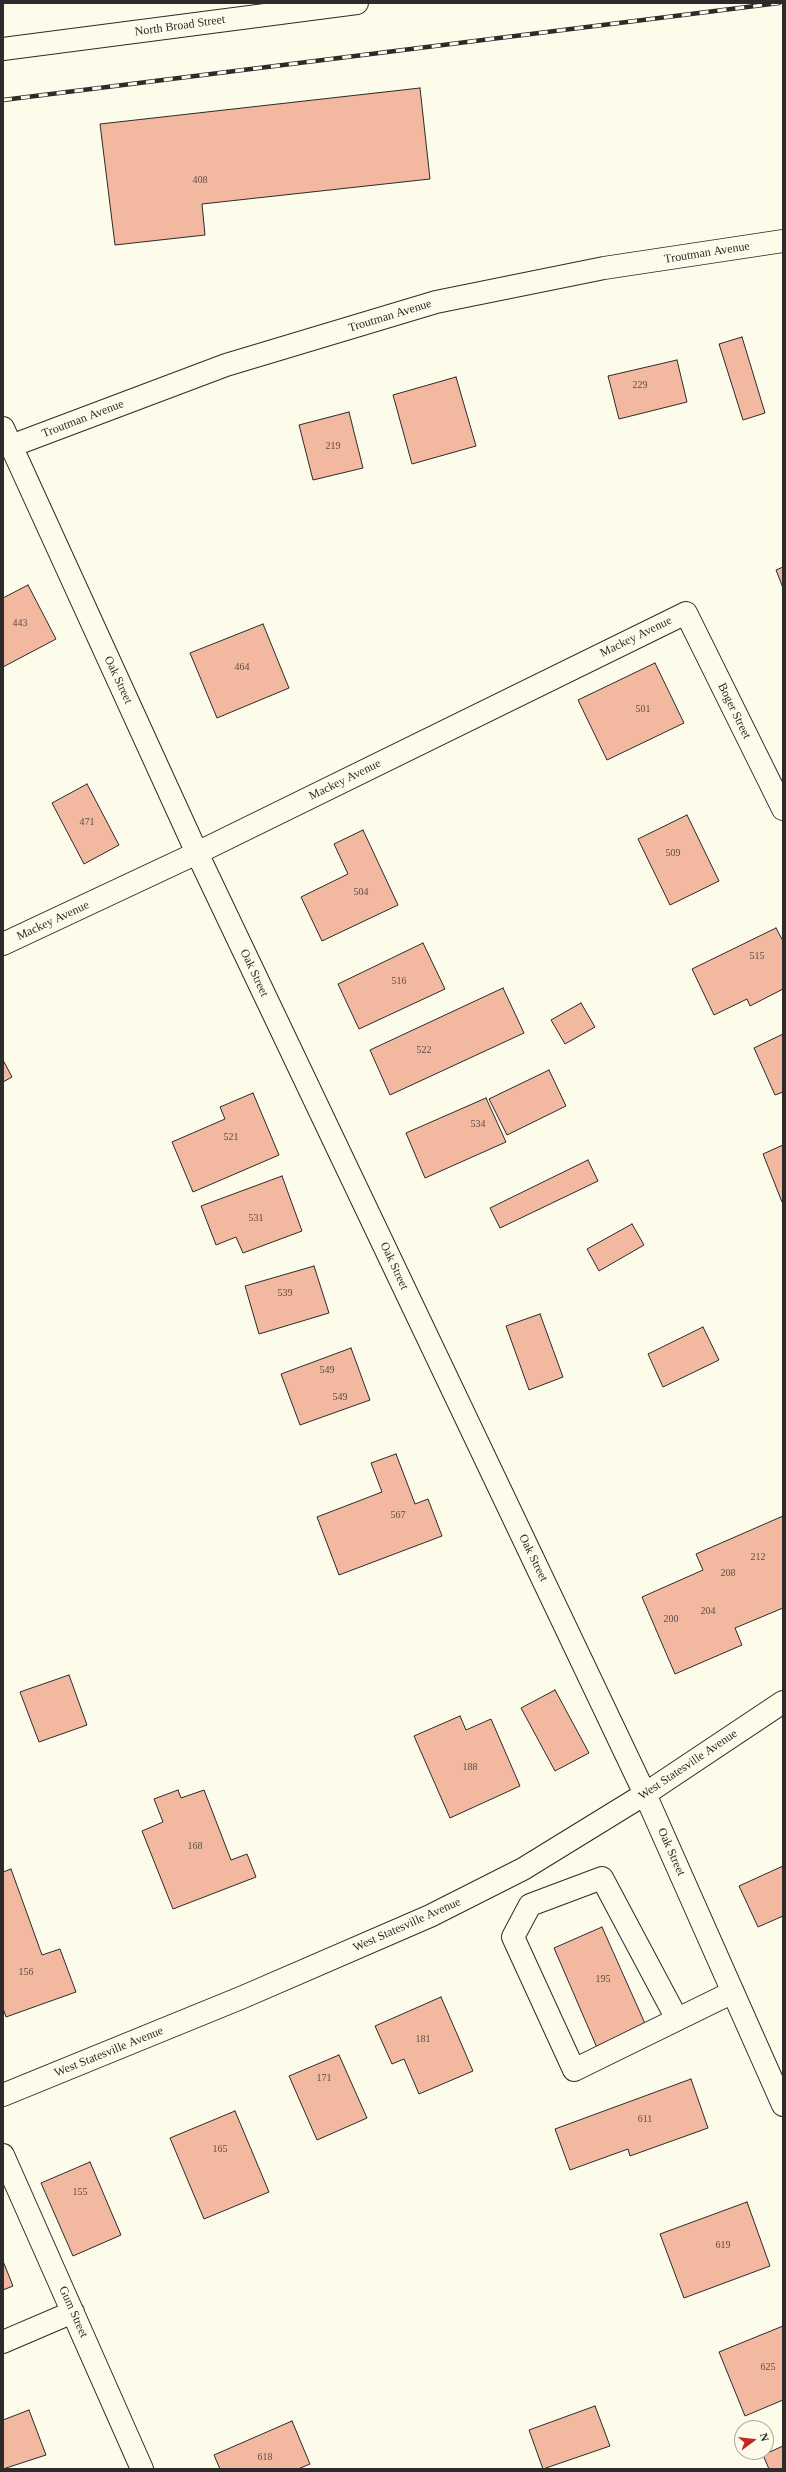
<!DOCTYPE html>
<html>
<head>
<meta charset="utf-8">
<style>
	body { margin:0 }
	#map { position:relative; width:786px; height:2472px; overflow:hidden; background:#fdfbea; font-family:Georgia,serif }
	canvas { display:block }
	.frame { position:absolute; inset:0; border:4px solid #2b2b2b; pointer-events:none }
	.north { position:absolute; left:734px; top:2420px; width:40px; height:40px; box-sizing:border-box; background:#fdfbea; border:1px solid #a9a89e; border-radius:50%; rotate:75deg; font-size:11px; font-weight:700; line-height:16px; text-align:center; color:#2b2b2b }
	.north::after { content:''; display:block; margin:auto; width:14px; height:18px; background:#c62828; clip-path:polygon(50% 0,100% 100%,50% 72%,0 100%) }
</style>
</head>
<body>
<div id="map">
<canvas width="786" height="2472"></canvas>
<div class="frame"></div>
<div class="north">N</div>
</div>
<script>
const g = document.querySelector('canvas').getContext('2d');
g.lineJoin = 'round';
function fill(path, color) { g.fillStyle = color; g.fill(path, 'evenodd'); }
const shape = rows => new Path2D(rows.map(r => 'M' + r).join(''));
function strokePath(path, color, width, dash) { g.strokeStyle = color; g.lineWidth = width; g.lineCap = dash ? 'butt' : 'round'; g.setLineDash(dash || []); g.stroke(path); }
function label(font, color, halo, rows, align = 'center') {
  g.font = font + ' Georgia,serif'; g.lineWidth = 3; g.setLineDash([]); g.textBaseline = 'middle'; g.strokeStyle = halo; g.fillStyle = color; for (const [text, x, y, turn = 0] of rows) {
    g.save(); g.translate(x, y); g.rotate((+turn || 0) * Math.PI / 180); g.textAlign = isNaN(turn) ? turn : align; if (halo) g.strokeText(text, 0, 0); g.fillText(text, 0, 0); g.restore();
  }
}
const building = shape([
	[420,88,430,179,202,204,205,235,115,245,100,124,420,88],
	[742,337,765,413,743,420,719,344,742,337],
	[677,360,687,402,619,419,608,376,677,360],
	[456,377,476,446,412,464,393,395,456,377],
	[349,412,363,468,313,480,299,425,349,412],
	[783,567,783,588,776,570,783,567],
	[28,585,56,639,3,667,3,598,28,585],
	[263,624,289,688,217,718,190,653,263,624],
	[655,663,684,723,607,760,578,700,655,663],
	[87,784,119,845,84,864,52,803,87,784],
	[687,815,719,881,670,905,638,839,687,815],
	[363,830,398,905,322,941,301,897,348,874,334,844,363,830],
	[776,928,783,941,783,989,750,1006,747,999,714,1015,692,969,776,928],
	[423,943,445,989,359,1029,338,984,423,943],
	[503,988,524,1033,390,1095,370,1050,503,988],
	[581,1003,595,1027,565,1044,551,1020,581,1003],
	[783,1034,783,1092,775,1095,754,1048,783,1034],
	[3,1060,12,1077,3,1082,3,1060],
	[549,1070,566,1106,507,1135,489,1099,549,1070],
	[253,1093,279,1155,193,1192,172,1142,225,1119,220,1107,253,1093],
	[486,1098,506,1142,425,1178,406,1133,486,1098],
	[783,1145,783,1202,782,1202,763,1154,783,1145],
	[588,1160,598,1181,500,1228,490,1208,588,1160],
	[282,1176,302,1231,243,1253,236,1237,216,1245,201,1206,282,1176],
	[632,1224,644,1245,599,1271,587,1249,632,1224],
	[314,1266,329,1313,259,1334,245,1286,314,1266],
	[540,1314,563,1377,529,1390,506,1326,540,1314],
	[703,1327,719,1360,663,1387,648,1354,703,1327],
	[351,1348,370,1400,300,1425,281,1374,351,1348],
	[396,1454,415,1504,428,1499,442,1536,339,1575,317,1517,382,1492,371,1463,396,1454],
	[783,1516,783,1608,735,1628,742,1645,675,1674,642,1597,703,1570,696,1554,783,1516],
	[69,1675,87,1725,39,1742,20,1692,69,1675],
	[555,1690,589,1753,555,1771,521,1708,555,1690],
	[460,1716,466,1730,491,1719,520,1786,450,1818,414,1736,460,1716],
	[178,1790,181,1798,204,1790,231,1860,247,1854,256,1877,173,1909,142,1831,163,1822,154,1799,178,1790],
	[783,1866,783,1916,758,1927,739,1886,783,1866],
	[11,1869,42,1955,60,1949,76,1992,6,2017,3,2008,3,1872,11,1869],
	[602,1927,647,2028,598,2050,554,1948,602,1927],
	[441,1997,473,2071,419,2094,404,2059,392,2064,375,2026,441,1997],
	[339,2055,367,2118,317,2140,289,2076,339,2055],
	[691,2079,708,2128,630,2156,628,2149,570,2170,555,2129,691,2079],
	[235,2111,269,2192,204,2219,170,2138,235,2111],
	[90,2162,121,2235,73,2256,41,2183,90,2162],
	[747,2202,770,2266,684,2298,660,2234,747,2202],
	[3,2261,13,2286,3,2290,3,2261],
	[783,2326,783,2400,745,2416,719,2352,783,2326],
	[595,2406,610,2446,543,2469,529,2430,595,2406],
	[29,2410,46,2455,3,2469,3,2420,29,2410],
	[292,2421,310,2464,298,2469,220,2469,214,2455,292,2421],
	[783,2446,783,2469,769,2469,763,2455,783,2446]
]);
const minor = shape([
	[3,428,197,853,645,1794,783,2105],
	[11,446,226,365,436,302,604,268,783,241],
	[3,944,197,853,686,613,783,809],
	[677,2019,602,1878,530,1905,513,1937,574,2070,733,1992],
	[3,2095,243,1997,430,1916,523,1869,645,1794,783,1702],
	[3,2155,142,2469],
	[3,2342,73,2312]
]);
const major = shape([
	[3,49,357,3]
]);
const rail = shape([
	[3,100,779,3]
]);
const numberNames = [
	["408",200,180],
	["229",640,385],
	["219",333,446],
	["443",20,623],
	["464",242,667],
	["501",643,709],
	["471",87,822],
	["509",673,853],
	["504",361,892],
	["515",757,956],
	["516",399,981],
	["522",424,1050],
	["534",478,1124],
	["521",231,1137],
	["531",256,1218],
	["539",285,1293],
	["549",327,1370],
	["549",340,1397],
	["567",398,1515],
	["212",758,1557],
	["208",728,1573],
	["204",708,1611],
	["200",671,1619],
	["188",470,1767],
	["168",195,1846],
	["156",26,1972],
	["195",603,1979],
	["181",423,2039],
	["171",324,2078],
	["611",645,2119],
	["165",220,2149],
	["155",80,2192],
	["619",723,2245],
	["625",768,2367],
	["618",265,2457]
];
const streetNames = [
	["North Broad Street",180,26,-8],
	["Troutman Avenue",707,253,-9],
	["Troutman Avenue",390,316,-17],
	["Troutman Avenue",83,419,-21],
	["Mackey Avenue",636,637,-26],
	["Oak Street",118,680,65],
	["Boger Street",734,711,64],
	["Mackey Avenue",345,780,-26],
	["Mackey Avenue",53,921,-25],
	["Oak Street",254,973,65],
	["Oak Street",394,1266,65],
	["Oak Street",533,1558,64],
	["West Statesville Avenue",688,1765,-34],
	["Oak Street",671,1852,66],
	["West Statesville Avenue",407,1925,-24],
	["West Statesville Avenue",109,2052,-22],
	["Gum Street",73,2312,66]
];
fill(building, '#f2b8a0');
strokePath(building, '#2b2b2b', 1);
strokePath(minor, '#2b2b2b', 24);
strokePath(major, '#2b2b2b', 24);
strokePath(minor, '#fdfbea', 22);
strokePath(major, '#fdfbea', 22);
strokePath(rail, '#2b2b2b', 4.5);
strokePath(rail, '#fdfbea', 3, [9]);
label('10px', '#5d4e48', null, numberNames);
label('12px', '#2b2b2b', '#fdfbea', streetNames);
</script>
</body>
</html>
